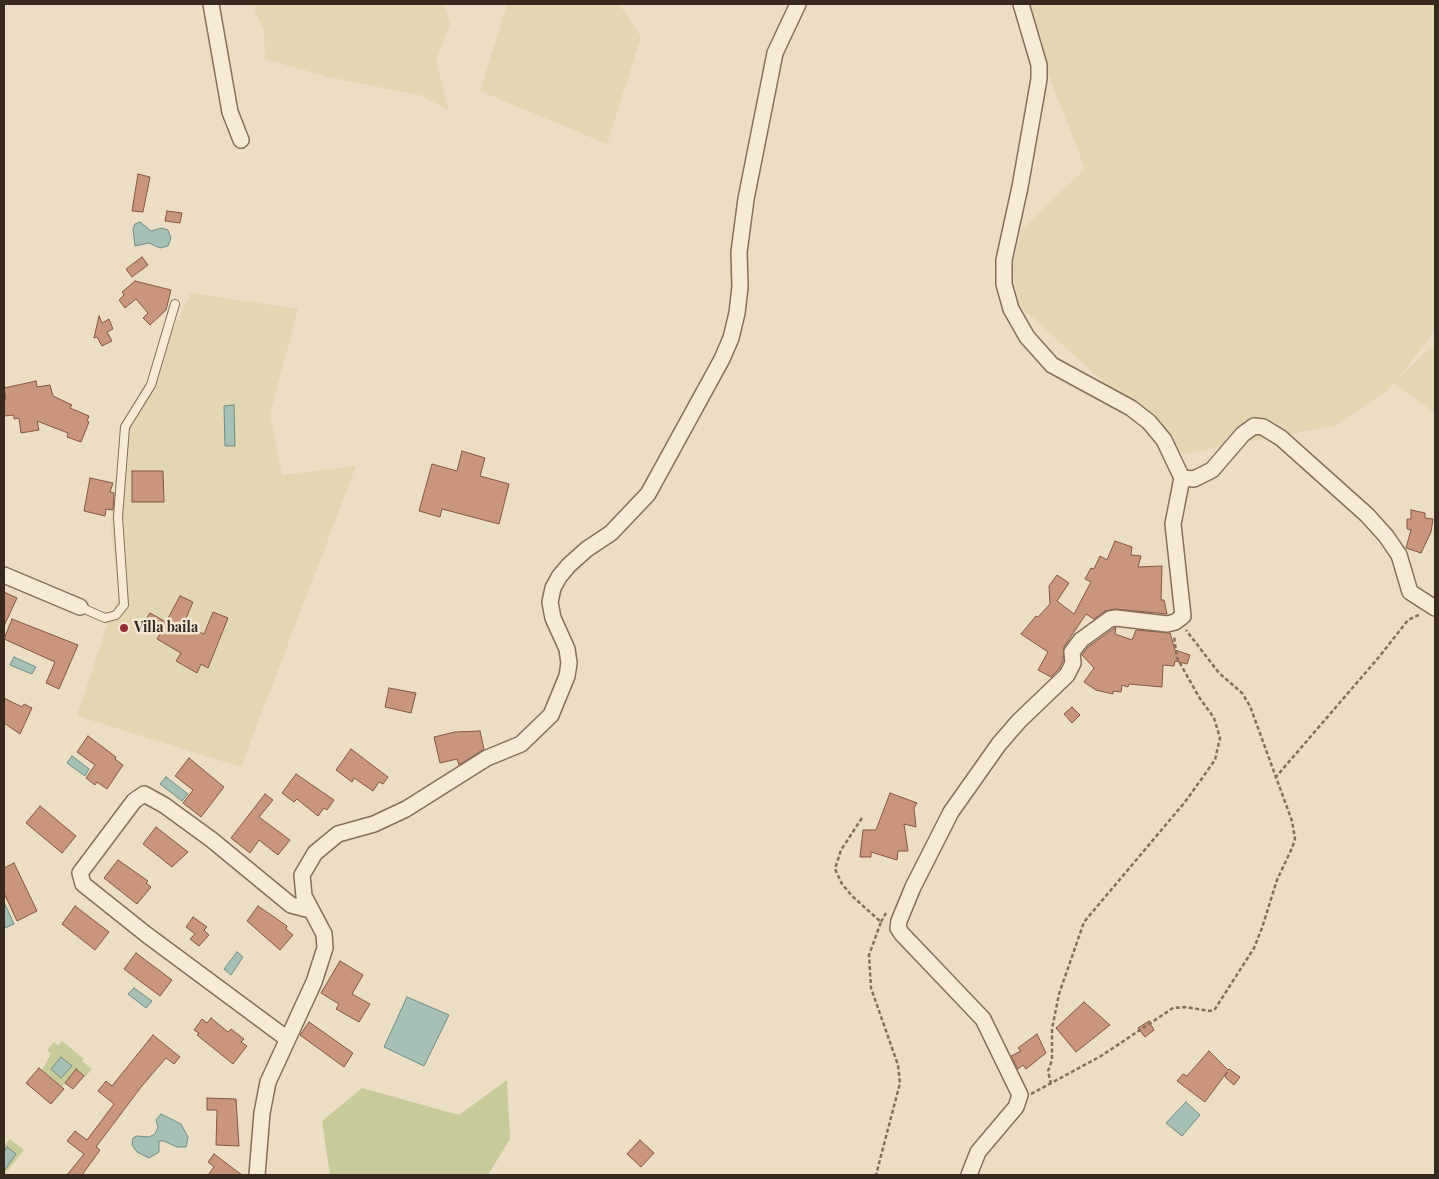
<!DOCTYPE html>
<html>
<head>
<meta charset="utf-8">
<style>
	body { margin:0 }
	#map { position:relative; width:1439px; height:1179px; overflow:hidden; background:#ecddc5; font-family:"Playfair Display",serif }
	canvas { display:block }
	.frame { position:absolute; inset:0; border:5px solid #38291f; pointer-events:none }
</style>
</head>
<body>
<div id="map">
<canvas width="1439" height="1179"></canvas>
<div class="frame"></div>
</div>
<script>
const g = document.querySelector('canvas').getContext('2d');
g.lineJoin = 'round';
function fill(path, color) { g.fillStyle = color; g.fill(path, 'evenodd'); }
const shape = rows => new Path2D(rows.map(r => 'M' + r).join(''));
function strokePath(path, color, width, dash) { g.strokeStyle = color; g.lineWidth = width; g.lineCap = dash ? 'butt' : 'round'; g.setLineDash(dash || []); g.stroke(path); }
function label(font, color, halo, rows, align = 'center') {
  g.font = font + ' "Playfair Display",serif'; g.lineWidth = 5; g.setLineDash([]); g.textBaseline = 'middle'; g.strokeStyle = halo; g.fillStyle = color; for (const [text, x, y, turn = 0] of rows) {
    g.save(); g.translate(x, y); g.rotate((+turn || 0) * Math.PI / 180); g.textAlign = isNaN(turn) ? turn : align; if (halo) g.strokeText(text, 0, 0); g.fillText(text, 0, 0); g.restore();
  }
}
const farmland = shape([
	[255,4,444,4,450,24,436,61,449,111,423,96,328,77,265,59,264,30,255,11],
	[507,4,619,4,641,37,607,144,480,91],
	[1021,4,1435,4,1435,331,1397,379,1435,344,1435,413,1394,383,1388,390,1336,425,1183,454,1019,305,1012,268,1022,229,1085,169],
	[191,293,298,309,270,414,282,475,356,466,241,767,77,716,109,619,119,596,111,529,121,441,152,393,165,346]
]);
const green = shape([
	[62,1041,84,1059,82,1061,92,1069,85,1077,76,1069,62,1087,42,1070,51,1054,47,1050,54,1042,58,1046],
	[507,1080,510,1139,488,1175,330,1175,322,1121,362,1088,459,1115],
	[10,1139,24,1150,4,1175,4,1146]
]);
const water = shape([
	[140,222,151,231,162,228,168,230,171,238,168,246,160,248,149,243,135,246,133,229,135,224,140,222],
	[234,405,235,446,225,446,224,406,234,405],
	[14,657,36,667,32,674,10,665,14,657],
	[72,756,89,769,85,776,67,763,72,756],
	[166,777,188,794,182,801,160,784,166,777],
	[4,902,14,924,5,928,4,924,4,902],
	[237,952,243,957,231,975,224,969,237,952],
	[134,988,152,1001,146,1008,128,994,134,988],
	[407,997,449,1015,424,1066,384,1047,407,997],
	[61,1057,72,1066,61,1078,51,1069,61,1057],
	[1186,1102,1200,1115,1182,1136,1166,1123,1186,1102],
	[161,1114,181,1124,188,1137,186,1147,177,1147,164,1141,159,1141,159,1152,149,1158,137,1152,132,1145,133,1138,137,1136,149,1137,155,1134,158,1127,156,1120,161,1114],
	[7,1147,16,1154,4,1171,4,1152,7,1147]
]);
const building = shape([
	[138,174,150,177,143,212,132,211,138,174],
	[167,211,182,213,180,223,165,221,167,211],
	[142,257,148,265,132,277,126,269,142,257],
	[135,281,171,290,166,310,150,325,143,318,148,313,136,299,125,308,119,300,124,295,122,292,135,281],
	[99,316,102,323,109,319,113,329,107,332,112,341,102,346,97,337,94,338,99,316],
	[36,381,37,387,50,385,53,396,72,405,70,408,89,416,87,421,89,422,81,442,67,437,68,433,37,421,39,430,21,433,19,418,14,419,14,415,4,416,4,400,6,399,4,388,36,381],
	[462,451,485,458,480,476,509,484,499,524,442,509,440,517,419,511,432,464,457,471,462,451],
	[132,471,163,471,164,502,132,502,132,471],
	[90,478,113,483,110,492,114,493,113,510,106,509,105,516,84,511,90,478],
	[1411,510,1425,513,1425,518,1433,519,1431,532,1421,553,1406,548,1411,530,1407,529,1407,519,1411,519,1411,510],
	[1115,541,1132,547,1131,555,1141,556,1138,567,1162,566,1161,600,1164,600,1167,614,1115,609,1105,611,1094,619,1086,614,1064,647,1063,661,1059,669,1051,677,1038,670,1048,652,1021,634,1036,616,1038,617,1050,604,1049,586,1057,575,1069,583,1057,601,1074,614,1091,582,1085,579,1091,568,1094,569,1100,556,1107,560,1115,541],
	[4,592,17,598,4,626,4,592],
	[180,596,193,602,183,625,204,634,213,612,228,618,208,668,201,664,197,673,176,661,181,653,157,639,160,634,143,624,150,613,166,622,180,596],
	[12,619,78,645,59,689,46,683,55,662,4,639,12,619],
	[1116,627,1115,634,1132,640,1136,630,1170,633,1175,650,1190,655,1187,664,1175,661,1174,666,1163,665,1162,687,1129,684,1128,687,1122,685,1121,692,1113,691,1113,694,1096,690,1084,682,1094,668,1082,655,1088,647,1116,627],
	[389,688,416,693,411,713,385,707,389,688],
	[4,698,22,707,24,704,32,708,20,734,4,723,4,698],
	[1072,707,1080,715,1072,723,1064,714,1072,707],
	[480,731,484,749,459,765,457,759,440,763,434,737,455,732,480,731],
	[88,736,116,757,115,759,123,765,107,789,97,782,95,785,86,778,95,765,77,752,88,736],
	[351,749,388,777,383,784,379,782,373,791,354,778,352,782,336,770,351,749],
	[189,758,224,787,201,817,183,803,193,790,175,776,189,758],
	[296,774,334,800,327,810,324,808,318,816,297,799,294,802,282,793,296,774],
	[890,793,917,803,914,808,916,827,904,824,908,851,898,851,897,860,871,852,871,857,860,857,863,830,876,830,890,793],
	[265,794,273,800,259,817,290,840,278,855,259,840,250,853,231,838,265,794],
	[40,806,76,836,62,853,26,823,40,806],
	[156,827,188,852,172,867,143,844,156,827],
	[118,860,148,881,146,883,151,887,137,904,104,878,118,860],
	[14,863,37,911,17,921,4,893,4,868,14,863],
	[75,906,109,932,95,950,62,924,75,906],
	[258,906,287,926,286,929,293,935,280,950,247,921,258,906],
	[193,917,207,927,204,930,209,935,199,946,190,939,195,934,186,927,193,917],
	[136,953,172,980,160,996,124,969,136,953],
	[340,961,363,975,352,994,370,1004,359,1022,336,1009,339,1004,321,993,340,961],
	[1084,1002,1110,1025,1076,1052,1056,1028,1084,1002],
	[211,1018,228,1032,231,1029,244,1039,241,1042,247,1046,233,1064,197,1035,199,1033,194,1030,202,1019,207,1023,211,1018],
	[1149,1021,1154,1030,1145,1037,1138,1028,1149,1021],
	[309,1022,353,1053,344,1067,300,1035,309,1022],
	[1037,1034,1046,1053,1026,1069,1023,1065,1018,1069,1011,1056,1021,1051,1018,1048,1037,1034],
	[153,1035,180,1057,174,1064,166,1058,141,1087,96,1147,100,1150,82,1175,67,1175,84,1154,67,1141,75,1131,87,1140,114,1104,98,1091,106,1081,112,1086,153,1035],
	[1209,1051,1228,1070,1229,1069,1240,1077,1234,1085,1225,1077,1227,1072,1205,1102,1177,1081,1183,1074,1187,1076,1209,1051],
	[39,1068,64,1089,51,1104,26,1083,39,1068],
	[76,1069,84,1076,73,1089,65,1083,76,1069],
	[207,1098,236,1099,239,1146,216,1145,217,1110,207,1110,207,1098],
	[640,1140,654,1153,641,1167,627,1154,640,1140],
	[214,1154,242,1175,208,1175,214,1167,208,1162,214,1154]
]);
const path = shape([
	[1275,778,1379,657,1408,620,1421,614],
	[862,818,841,850,835,869,842,884,852,896,881,922,869,955,871,988,898,1065,900,1083,876,1175],
	[881,922,886,913],
	[1051,1084,1048,1071,1052,1060,1052,1029,1059,994,1084,922,1185,802,1215,760,1220,738,1214,718,1199,697,1177,658,1174,636],
	[1031,1094,1101,1056,1173,1008,1185,1007,1210,1011,1215,1009,1254,948,1262,928,1277,880,1292,848,1295,839,1292,821,1250,706,1242,693,1219,673,1186,630]
]);
const lane = shape([
	[80,607,105,618,116,615,124,605,118,517,125,427,151,385,175,304]
]);
const street = shape([
	[211,4,230,112,241,140],
	[1021,4,1039,65,1039,79,1020,187,1004,260,1004,284,1011,309,1027,337,1052,365,1131,408,1149,422,1164,440,1182,478,1194,479,1212,470,1243,434,1254,426,1263,427,1281,438,1367,515,1386,536,1399,555,1410,592,1435,608],
	[4,575,80,607],
	[286,1038,147,935,83,884,80,873,134,801,144,794,164,805,212,840,291,905,310,910],
	[257,1175,262,1113,268,1082,314,982,325,948,324,934,304,896,302,875,315,853,338,834,374,824,406,809,487,758,521,744,551,715,567,676,569,663,567,649,553,618,550,602,553,588,559,577,569,565,587,549,611,533,648,494,722,359,731,338,737,313,740,287,739,252,746,199,775,53,798,4],
	[969,1175,978,1152,1016,1107,1020,1095,983,1019,902,934,898,928,899,921,913,887,951,812,999,744,1019,721,1067,675,1073,663,1072,652,1081,640,1110,619,1116,618,1167,624,1175,622,1183,616,1173,524,1182,478]
]);
const markers = [
	[124,628,5,"#932e38"]
];
const poiNames = [
	["Villa baila",134,628]
];
fill(farmland, '#e2d6b3');
fill(green, '#c9ca9a');
fill(water, '#a7c0b6');
strokePath(water, '#6e8e83', 1);
fill(building, '#c9967d');
strokePath(building, '#855743', 1);
strokePath(lane, '#876f5c', 10);
strokePath(street, '#876f5c', 18);
strokePath(path, '#876f5c', 2.5, [4, 2.5]);
strokePath(lane, '#f7ebd8', 8);
strokePath(street, '#f7ebd8', 15);
for (const [x, y, r, color] of markers) { const dot = new Path2D(); dot.arc(x, y, r, 0, 2 * Math.PI); g.fillStyle = color; g.fill(dot); strokePath(dot, '#f4e8d5', 2); }
label('bold 14px', '#38291f', '#f4e8d5', poiNames, 'left');
</script>
</body>
</html>
